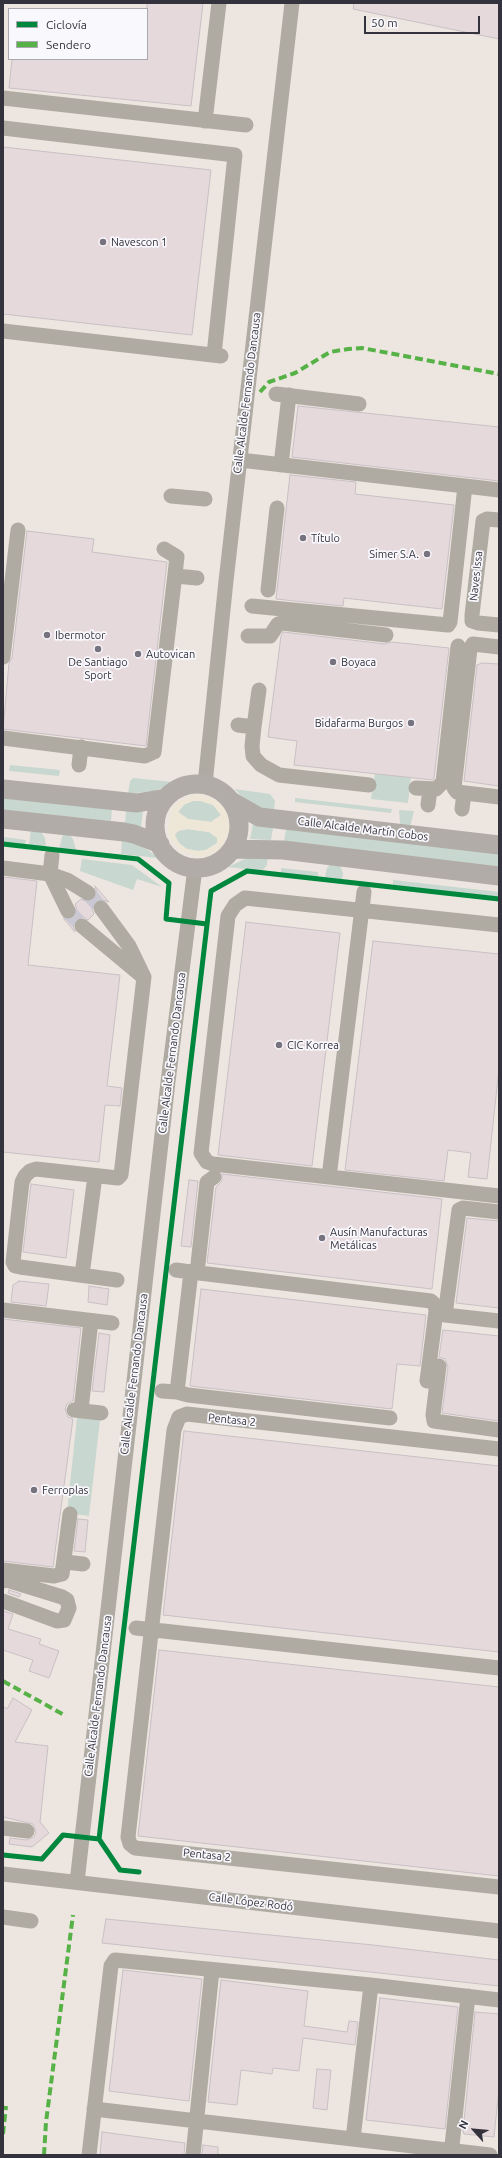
<!DOCTYPE html>
<html>
<head>
<meta charset="utf-8">
<style>
	body { margin:0 }
	#map { position:relative; width:502px; height:2158px; overflow:hidden; background:#f0edf8; font-family:Ubuntu,sans-serif }
	canvas { display:block }
	.frame { position:absolute; inset:0; border:4px solid #34323c; pointer-events:none }
	.legend { position:absolute; left:8px; top:8px; width:140px; height:52px; box-sizing:border-box; background:#f9f8fd; border:1px solid #aaa9b0; margin:0; padding:5px 7px; list-style:none; font-size:12px; color:#34323c }
	.legend li { display:flex; align-items:center; gap:8px; height:20px }
	.legend b { width:20px; border:1px solid #aaa9b0 }
	.north { position:absolute; left:454px; top:2110px; width:40px; height:40px; -webkit-text-stroke:3px #f9f8fd; paint-order:stroke; rotate:297deg; font-size:11px; font-weight:700; line-height:16px; text-align:center; color:#34323c }
	.north::after { content:''; display:block; margin:auto; width:14px; height:18px; background:#34323c; clip-path:polygon(50% 0,100% 100%,50% 72%,0 100%) }
	.scale { position:absolute; left:364px; top:16px; width:116px; height:18px; box-sizing:border-box; border:2px solid #34323c; border-top:0; padding-left:5px; font-size:12px; line-height:14px; white-space:nowrap; color:#34323c; -webkit-text-stroke:3px #f9f8fd; paint-order:stroke }
</style>
</head>
<body>
<div id="map">
<canvas width="502" height="2158"></canvas>
<div class="frame"></div>
<ul class="legend">
<li><b style="height:5px;background:#00873e"></b>Ciclovía</li>
<li><b style="height:5px;background:#56b246"></b>Sendero</li>
</ul>
<div class="north">N</div>
<div class="scale">50 m</div>
</div>
<script>
const g = document.querySelector('canvas').getContext('2d');
g.lineJoin = 'round';
function fill(path, color) { g.fillStyle = color; g.fill(path, 'evenodd'); }
const shape = rows => new Path2D(rows.map(r => 'M' + r).join(''));
function strokePath(path, color, width, dash) { g.strokeStyle = color; g.lineWidth = width; g.lineCap = dash ? 'butt' : 'round'; g.setLineDash(dash || []); g.stroke(path); }
function label(font, color, halo, rows, align = 'center') {
  g.font = font + ' Ubuntu,sans-serif'; g.lineWidth = 3.5; g.setLineDash([]); g.textBaseline = 'middle'; g.strokeStyle = halo; g.fillStyle = color; for (const [text, x, y, turn = 0] of rows) {
    g.save(); g.translate(x, y); g.rotate((+turn || 0) * Math.PI / 180); g.textAlign = isNaN(turn) ? turn : align; if (halo) g.strokeText(text, 0, 0); g.fillText(text, 0, 0); g.restore();
  }
}
const industrial = shape([
	[3,3,499,3,499,2155,3,2155],
	[9,9,147,9,147,59,9,59]
]);
const green = shape([
	[10,765,60,770,59,776,9,771],
	[375,773,411,777,408,803,371,799],
	[133,778,173,782,168,786,154,791,128,794,130,781],
	[235,789,270,794,275,801,274,810,261,808,241,796],
	[3,797,112,809,111,821,3,810],
	[295,798,392,809,391,813,295,802],
	[193,801,201,801,213,805,221,815,211,822,188,819,178,812,185,804],
	[399,810,414,811,410,827,404,827,400,823],
	[126,811,143,811,141,827,125,823],
	[253,824,273,828,271,840,250,839],
	[31,829,41,832,45,838,46,847,29,845],
	[187,829,209,832,217,838,217,843,206,850,198,851,187,849,178,843,174,835,178,831],
	[286,829,499,853,499,867,284,842],
	[63,834,70,835,73,839,76,850,59,849],
	[3,837,26,840,25,845,3,842],
	[122,841,134,843,148,850,158,858,121,854],
	[268,856,267,865,262,871,228,867,249,857],
	[82,859,132,865,162,887,137,879,133,890,80,871],
	[330,864,340,865,343,873,342,880,325,877,327,868],
	[281,868,318,872,318,877,281,873],
	[393,880,499,892,499,897,393,885],
	[77,1417,100,1420,89,1516,67,1513]
]);
const sand = shape([
	[194,795,203,795,219,802,225,809,230,826,224,844,217,850,209,855,200,857,181,851,170,837,168,827,172,809,178,802],
	[193,801,201,801,213,805,221,815,211,822,188,819,178,812,180,808,185,804],
	[187,829,209,832,217,838,217,843,206,850,198,851,187,849,179,843,175,835,178,831]
]);
const building = shape([
	[147,3,203,3,191,106,9,88,12,59,147,59,147,3],
	[354,3,499,3,499,39,353,9,354,3],
	[3,147,211,170,192,335,3,314,3,147],
	[298,406,499,427,499,481,292,457,298,406],
	[290,475,356,482,355,494,454,505,442,609,344,598,343,606,276,599,290,475],
	[27,531,94,539,92,552,167,562,146,746,3,729,9,663,12,658,27,531],
	[283,632,385,644,392,642,449,648,434,778,433,780,294,765,297,741,268,737,281,636,283,632],
	[482,663,499,664,499,786,464,781,477,665,482,663],
	[3,877,37,881,28,965,120,975,107,1086,122,1088,120,1106,105,1105,99,1162,3,1152,3,877],
	[95,886,109,902,100,899,95,901,92,909,94,914,88,920,83,917,75,920,73,925,75,932,63,918,68,920,75,916,77,911,75,904,81,899,88,902,95,898,97,893,95,886],
	[246,922,340,933,312,1166,218,1155,246,922],
	[373,941,499,954,499,1069,487,1179,468,1177,471,1153,448,1150,444,1181,345,1170,373,941],
	[222,1174,442,1199,432,1289,207,1263,216,1187,222,1181,222,1174],
	[189,1180,198,1181,191,1247,181,1246,189,1180],
	[31,1184,74,1190,66,1258,23,1252,31,1184],
	[467,1218,499,1221,499,1308,456,1303,467,1218],
	[19,1281,49,1284,46,1306,11,1302,13,1285,19,1281],
	[89,1286,109,1289,107,1305,88,1302,89,1286],
	[201,1289,426,1315,420,1366,397,1364,392,1409,190,1386,201,1289],
	[3,1319,81,1328,73,1401,67,1404,65,1409,68,1417,73,1419,53,1567,3,1561,3,1319],
	[443,1330,499,1336,499,1421,442,1413,448,1367,445,1359,439,1357,443,1330],
	[99,1333,110,1335,104,1392,92,1391,99,1333],
	[184,1431,499,1466,499,1652,163,1615,184,1431],
	[78,1519,88,1520,85,1552,74,1551,78,1519],
	[9,1590,21,1594,19,1597,8,1593,9,1590],
	[3,1611,13,1614,8,1629,41,1639,39,1644,59,1651,49,1678,29,1671,33,1660,3,1650,3,1611],
	[159,1650,499,1687,499,1876,138,1836,159,1650],
	[13,1698,32,1710,15,1742,48,1746,40,1822,49,1833,32,1847,9,1844,10,1838,26,1840,34,1837,36,1832,33,1824,3,1817,3,1706,7,1709,13,1698],
	[106,1919,373,1945,499,1960,499,1986,102,1943,106,1919],
	[123,1970,202,1979,189,2101,109,2091,123,1970],
	[221,1980,308,1991,304,2026,347,2032,349,2021,358,2022,355,2045,303,2038,299,2071,273,2068,272,2074,241,2070,237,2105,208,2102,221,1980],
	[380,1998,458,2007,445,2129,366,2120,380,1998],
	[475,2012,499,2014,499,2089,494,2137,464,2134,463,2131,475,2012],
	[317,2069,331,2070,327,2110,313,2108,317,2069],
	[102,2132,185,2143,184,2155,100,2155,102,2132],
	[203,2145,218,2147,218,2155,202,2155,203,2145]
]);
const minorTunnel = shape([
	[88,893,101,908],
	[68,911,82,926]
]);
const minor = shape([
	[3,98,246,125],
	[205,121,219,3],
	[3,128,235,155,214,355],
	[3,331,221,356],
	[276,394,359,404],
	[240,460,465,486],
	[281,465,289,395],
	[171,496,205,499],
	[499,520,487,519,483,521,472,615,472,621,478,623,499,625],
	[175,576,197,578],
	[268,590,277,508],
	[252,606,448,625,450,622,465,486,499,490],
	[248,636,270,636,278,624,282,623,386,635],
	[499,647,473,644,470,649,454,788,457,792,499,797],
	[3,657,18,530],
	[238,725,254,727,252,746,253,756,261,765,279,775,369,785],
	[254,727,259,690],
	[3,738,145,756,154,752,177,557,164,549],
	[79,765,81,747],
	[205,784,226,581,292,3],
	[416,788,436,789,443,782,458,646],
	[428,805,430,789],
	[462,809,464,793],
	[52,855,50,874,68,911],
	[3,868,50,874,67,880,88,893],
	[101,908,129,946,144,977,121,1175,118,1178,36,1169,30,1171,25,1176,22,1182,13,1262,15,1266,20,1267,117,1280],
	[499,925,245,898,235,905,228,916,201,1153,207,1162,213,1164,499,1196],
	[82,926,142,976],
	[329,1177,364,892],
	[499,1212,463,1208,459,1210,445,1315,499,1321],
	[176,1270,191,1272],
	[197,1273,207,1182,214,1177],
	[82,1275,95,1176],
	[3,1310,112,1323],
	[439,1366,433,1415,434,1421,499,1430],
	[162,1391,177,1392,191,1272,431,1301,435,1305,436,1311,427,1381],
	[177,1392,188,1395,390,1418],
	[74,1410,101,1413],
	[81,1410,91,1321],
	[499,1449,187,1414,179,1417,174,1430,128,1837,130,1844,135,1848,499,1887],
	[65,1562,83,1564],
	[3,1570,54,1576,62,1574,70,1514],
	[3,1581,7,1580,62,1597,67,1600,69,1608,64,1620,57,1621,3,1601],
	[136,1628,499,1668],
	[3,1828,27,1831],
	[3,1874,499,1931],
	[77,1882,168,1082,195,868],
	[3,1917,31,1921],
	[94,2109,490,2155],
	[353,2139,371,1985],
	[89,2155,111,1966,115,1960,371,1985,499,2000],
	[193,2155,212,1970],
	[451,2155,468,1996]
]);
const major = shape([
	'155 826a42 42 0 1 1 84 0a42 42 0 1 1-84 0Z',
	[3,789,137,803,166,798],
	[231,801,259,817,499,845],
	[3,819,124,832,134,834,160,844],
	[232,849,283,850,499,876]
]);
const quiet = shape([
	[260,392,269,382,295,373,330,352,348,349,362,348,499,374],
	[3,1681,66,1716],
	[3,2134,6,2106],
	[44,2155,46,2122,73,1915]
]);
const cycleway = shape([
	[3,844,138,859,169,883,166,919,207,924],
	[99,1839,211,891,247,871,499,899],
	[3,1855,42,1859,63,1835,99,1839,120,1870,139,1872]
]);
const markers = [
	[103,242,4,"#76737e"],
	[303,538,4,"#76737e"],
	[427,554,4,"#76737e"],
	[47,635,4,"#76737e"],
	[98,649,4,"#76737e"],
	[138,654,4,"#76737e"],
	[333,662,4,"#76737e"],
	[411,723,4,"#76737e"],
	[279,1045,4,"#76737e"],
	[322,1238,4,"#76737e"],
	[34,1490,4,"#76737e"]
];
const poiNames = [
	["Navescon 1",111,242],
	["Título",311,538],
	["Simer S.A.",419,554,"right"],
	["Ibermotor",55,635],
	["Autovican",146,654],
	["De Santiago",98,662,"center"],
	["Sport",98,675,"center"],
	["Boyaca",341,662],
	["Bidafarma Burgos",403,723,"right"],
	["CIC Korrea",287,1045],
	["Ausín Manufacturas",330,1232],
	["Metálicas",330,1245],
	["Ferroplas",42,1490]
];
const streetNames = [
	["Calle Alcalde Fernando Dancausa",247,393,-83],
	["Naves Issa",476,576,-84],
	["Calle Alcalde Martín Cobos",363,829,7],
	["Calle Alcalde Fernando Dancausa",172,1053,-83],
	["Calle Alcalde Fernando Dancausa",134,1374,-83],
	["Pentasa 2",232,1420,6],
	["Calle Alcalde Fernando Dancausa",98,1696,-83],
	["Pentasa 2",207,1855,6],
	["Calle López Rodó",251,1902,7]
];
fill(industrial, '#ede6e0');
fill(green, '#c8d7cf');
fill(sand, '#eee7d8');
fill(building, '#e6d9dc');
strokePath(building, '#c8c1c5', 1);
strokePath(minorTunnel, '#cac8d2', 15, [15, 8]);
strokePath(minor, '#afaba3', 15);
strokePath(major, '#b1aca7', 19);
strokePath(quiet, '#56b246', 4, [8, 4]);
strokePath(cycleway, '#00873e', 5);
for (const [x, y, r, color] of markers) { const dot = new Path2D(); dot.arc(x, y, r, 0, 2 * Math.PI); g.fillStyle = color; g.fill(dot); strokePath(dot, '#f9f8fd', 1.5); }
label('11px', '#34323c', '#f9f8fd', poiNames, 'left');
label('11px', '#34323c', '#f9f8fd', streetNames);
</script>
</body>
</html>
